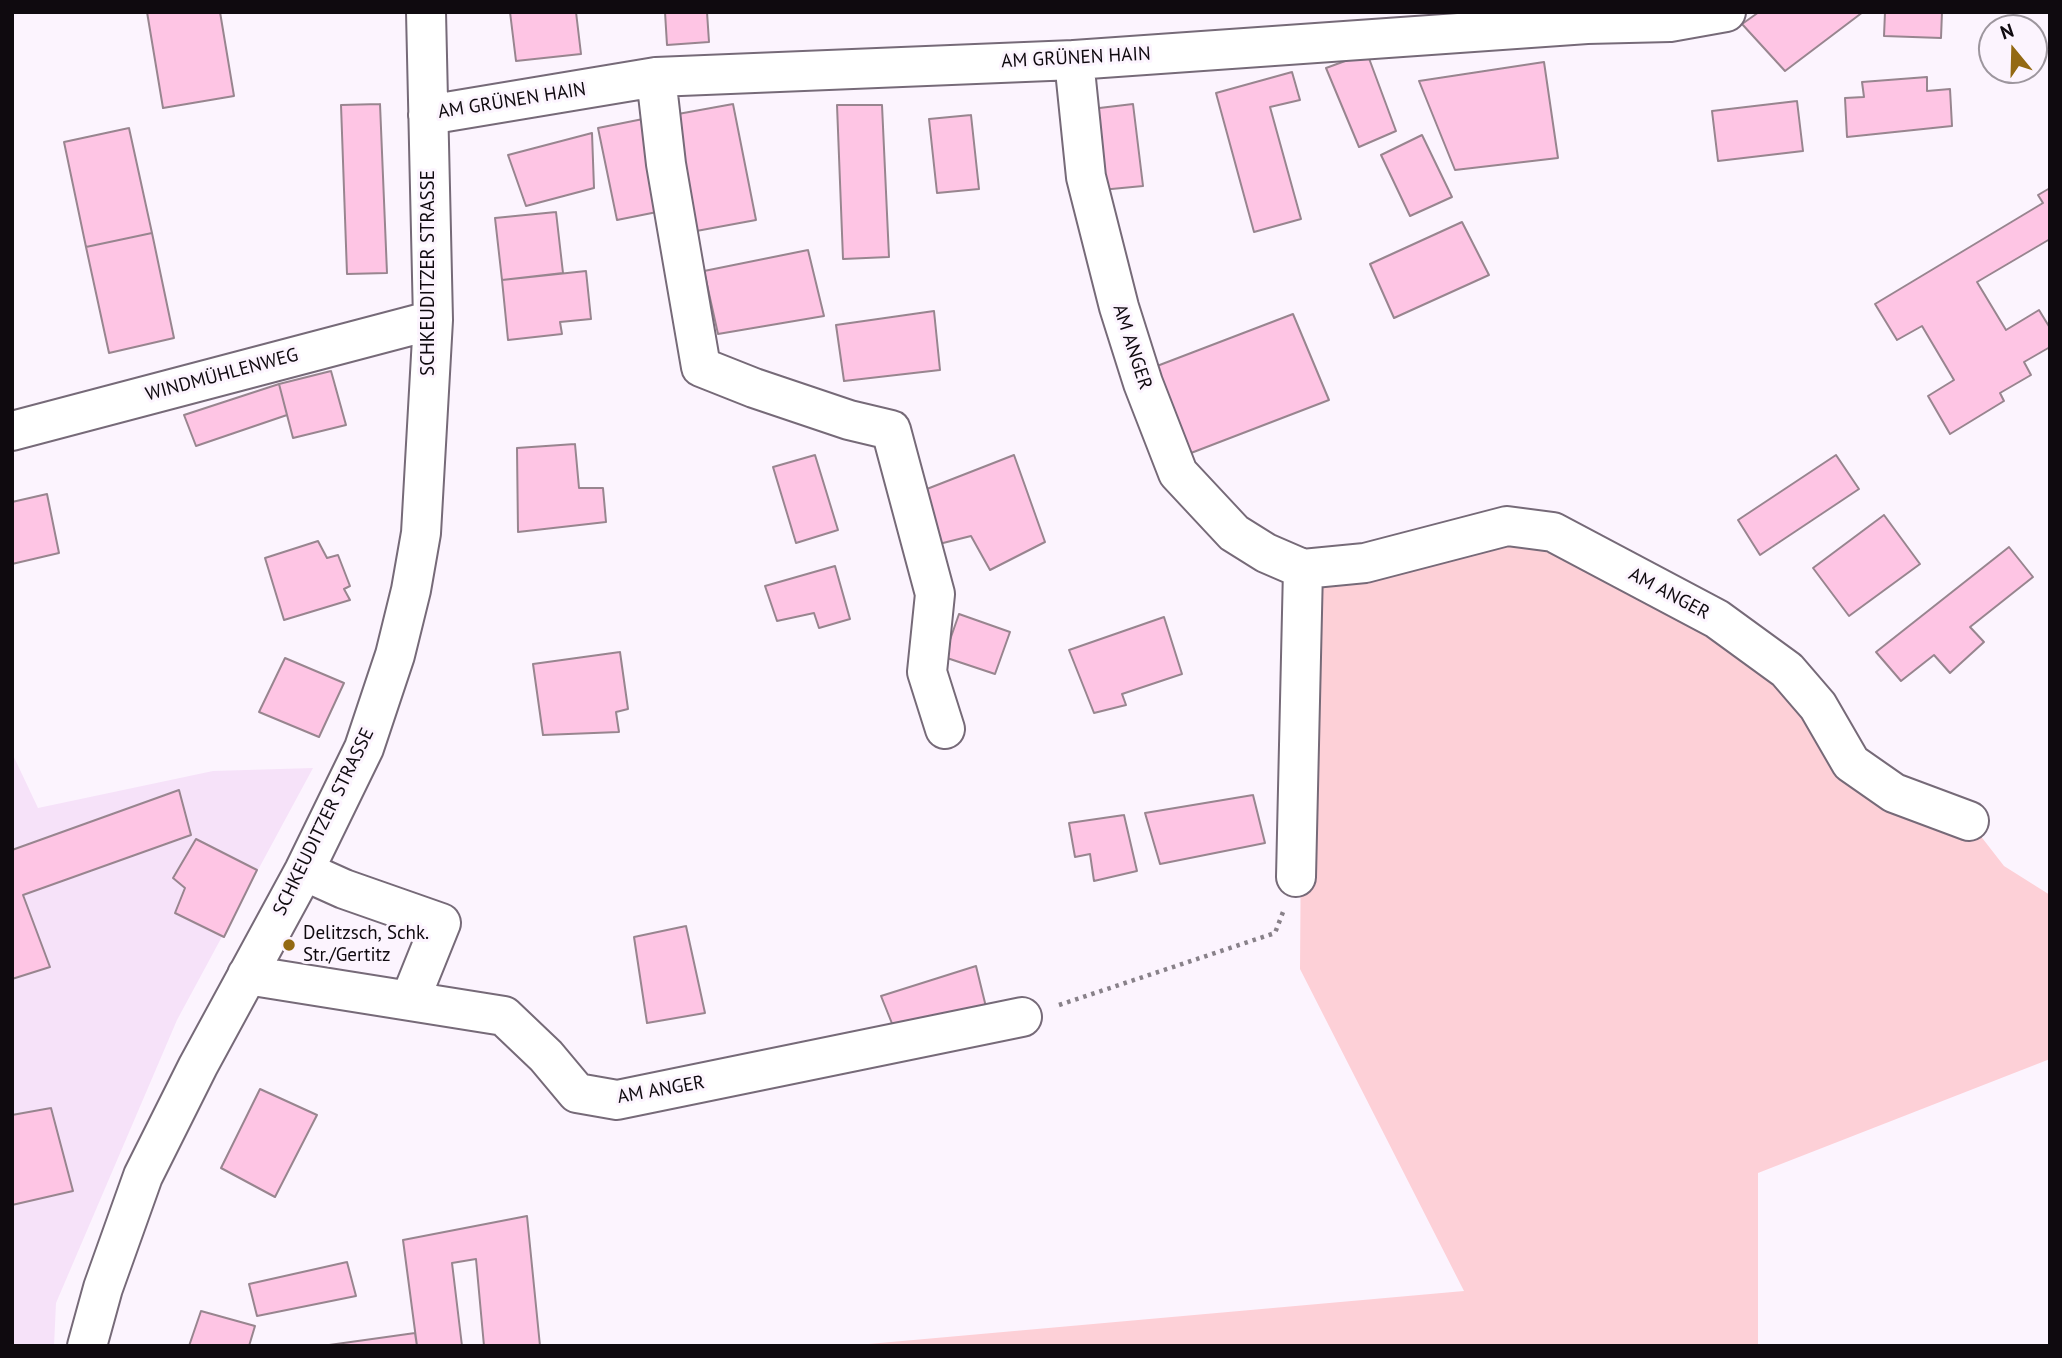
<!DOCTYPE html>
<html>
<head>
<meta charset="utf-8">
<style>
	body { margin:0 }
	#map { position:relative; width:2062px; height:1358px; overflow:hidden; background:#fcf4fe; font-family:"PT Sans",sans-serif }
	canvas { display:block }
	.frame { position:absolute; inset:0; border:14px solid #0f0a0f; pointer-events:none }
	.north { position:absolute; left:1978px; top:14px; width:70px; height:70px; box-sizing:border-box; background:#fcf4fe; border:2px solid #9d969e; border-radius:50%; rotate:341deg; font-size:19px; font-weight:700; line-height:28px; text-align:center; color:#0f0a0f }
	.north::after { content:''; display:block; margin:auto; width:24px; height:32px; background:#936913; clip-path:polygon(50% 0,100% 100%,50% 72%,0 100%) }
</style>
</head>
<body>
<div id="map">
<canvas width="2062" height="1358"></canvas>
<div class="frame"></div>
<div class="north">N</div>
</div>
<script>
const g = document.querySelector('canvas').getContext('2d');
g.lineJoin = 'round';
function fill(path, color) { g.fillStyle = color; g.fill(path, 'evenodd'); }
const shape = rows => new Path2D(rows.map(r => 'M' + r).join(''));
function strokePath(path, color, width, dash) { g.strokeStyle = color; g.lineWidth = width; g.lineCap = dash ? 'butt' : 'round'; g.setLineDash(dash || []); g.stroke(path); }
function label(font, color, halo, rows, align = 'center') {
  g.font = font + ' "PT Sans",sans-serif'; g.lineWidth = 6; g.setLineDash([]); g.textBaseline = 'middle'; g.strokeStyle = halo; g.fillStyle = color; for (const [text, x, y, turn = 0] of rows) {
    g.save(); g.translate(x, y); g.rotate((+turn || 0) * Math.PI / 180); g.textAlign = isNaN(turn) ? turn : align; if (halo) g.strokeText(text, 0, 0); g.fillText(text, 0, 0); g.restore();
  }
}
const built = shape([
	[12,753,38,808,213,771,313,768,177,1020,56,1303,54,1346,12,1346]
]);
const green = shape([
	[1482,543,1548,545,1717,619,1851,763,1969,821,2004,866,2050,895,2050,1059,1758,1173,1758,1346,846,1346,1464,1291,1300,969,1303,569]
]);
const building = shape([
	[147,12,220,12,234,96,163,108,147,12],
	[510,12,576,12,581,54,516,61,510,12],
	[665,12,707,12,709,42,667,45,665,12],
	[1759,12,1863,12,1785,71,1742,24,1759,12],
	[1885,12,1942,12,1941,38,1884,36,1885,12],
	[1367,53,1396,131,1359,147,1326,68,1367,53],
	[1544,62,1558,158,1455,170,1419,81,1544,62],
	[1292,72,1300,100,1270,107,1301,219,1254,232,1216,93,1292,72],
	[1927,77,1927,91,1950,89,1952,126,1847,137,1845,98,1864,97,1862,82,1927,77],
	[1797,101,1803,151,1718,161,1712,111,1797,101],
	[380,104,387,273,347,274,341,105,380,104],
	[733,104,756,220,691,232,667,116,733,104],
	[1133,104,1143,186,1101,190,1091,109,1133,104],
	[837,105,882,105,889,257,843,259,837,105],
	[971,115,979,189,937,193,929,119,971,115],
	[643,119,662,211,617,220,598,128,643,119],
	[129,128,152,233,86,247,64,142,129,128],
	[592,133,594,188,526,206,508,155,592,133],
	[1422,135,1452,197,1410,216,1381,155,1422,135],
	[2050,188,2050,239,1977,282,2006,330,2039,310,2050,328,2050,347,2024,362,2031,375,2000,393,2004,401,1950,434,1928,396,1954,380,1922,326,1897,340,1875,304,2043,203,2038,195,2050,188],
	[556,212,563,273,502,280,495,218,556,212],
	[1462,222,1489,275,1394,318,1370,264,1462,222],
	[152,233,174,338,109,353,86,247,152,233],
	[808,250,824,316,718,334,704,271,808,250],
	[586,271,591,319,560,322,562,334,508,340,502,280,586,271],
	[934,311,940,370,844,381,836,325,934,311],
	[1293,314,1329,400,1191,453,1157,366,1293,314],
	[331,371,346,425,293,438,279,384,331,371],
	[279,384,287,415,196,446,184,415,279,384],
	[575,444,579,488,603,488,606,522,518,532,517,448,575,444],
	[815,455,838,530,796,543,773,467,815,455],
	[1014,455,1045,542,990,570,971,536,935,545,914,494,1014,455],
	[1836,455,1859,489,1760,555,1738,520,1836,455],
	[47,494,59,553,12,564,12,502,47,494],
	[1884,515,1920,564,1849,616,1813,568,1884,515],
	[318,541,327,558,338,555,350,586,344,589,350,600,284,620,265,558,318,541],
	[2009,547,2033,577,1970,627,1984,642,1950,673,1934,655,1901,681,1876,652,2009,547],
	[835,566,850,619,819,628,814,613,777,621,765,586,835,566],
	[959,614,1010,632,995,674,944,657,959,614],
	[1164,617,1182,674,1122,694,1126,705,1094,713,1069,650,1164,617],
	[620,652,628,709,616,712,619,732,543,735,533,664,620,652],
	[285,658,344,683,319,737,259,712,285,658],
	[179,790,191,835,23,895,50,967,12,979,12,850,179,790],
	[1253,795,1265,843,1160,864,1145,813,1253,795],
	[1124,815,1137,871,1094,881,1090,854,1075,857,1069,823,1124,815],
	[196,839,257,870,224,937,175,913,185,888,173,878,196,839],
	[686,926,705,1013,647,1023,634,937,686,926],
	[976,966,986,1007,895,1031,881,996,976,966],
	[260,1089,317,1115,275,1197,221,1168,260,1089],
	[51,1108,73,1191,12,1205,12,1115,51,1108],
	[527,1216,540,1346,484,1346,476,1259,452,1263,462,1346,417,1346,403,1240,527,1216],
	[347,1262,356,1296,257,1316,249,1284,347,1262],
	[201,1311,255,1326,249,1346,189,1346,201,1311],
	[415,1333,417,1346,322,1346,415,1333]
]);
const path = shape([
	[1059,1005,1275,933,1283,912]
]);
const minor = shape([
	[1074,60,1086,177,1119,307,1143,383,1178,473,1234,533,1266,553,1303,569,1365,563,1507,526,1553,532,1717,619,1787,670,1818,706,1851,763,1894,793,1969,821],
	[656,77,666,164,701,367,754,388,849,420,891,430,935,594,927,672,945,729],
	[428,115,656,77,1074,60,1587,24,1670,22,1726,12],
	[12,431,433,320],
	[304,871,344,889,441,923,410,1000],
	[1296,877,1303,569],
	[247,975,504,1016,546,1056,577,1093,617,1100,1022,1017],
	[87,1346,103,1288,143,1176,198,1066,304,871,364,748,395,655,411,590,421,533,433,320,426,12]
]);
const markers = [
	[289,945,7,"#936913"]
];
const streetNames = [
	["AM GRÜNEN HAIN",1076,58,-3],
	["AM GRÜNEN HAIN",512,101,-9],
	["SCHKEUDITZER STRASSE",429,273,-90],
	["AM ANGER",1132,347,72],
	["WINDMÜHLENWEG",222,375,-15],
	["AM ANGER",1669,594,28],
	["SCHKEUDITZER STRASSE",324,822,-64],
	["AM ANGER",661,1090,-10]
];
const poiNames = [
	["Delitzsch, Schk.",303,934],
	["Str./Gertitz",303,956]
];
fill(built, '#f6e2f9');
fill(green, '#fdd0d7');
fill(building, '#fec5e4');
strokePath(building, '#98858f', 2);
strokePath(minor, '#766a78', 42);
strokePath(path, '#888189', 4.5, [3.5, 5]);
strokePath(minor, '#fff', 38);
for (const [x, y, r, color] of markers) { const dot = new Path2D(); dot.arc(x, y, r, 0, 2 * Math.PI); g.fillStyle = color; g.fill(dot); strokePath(dot, '#fcf4fe', 2.5); }
label('19px', '#0f0a0f', '#fcf4fe', streetNames);
label('19px', '#0f0a0f', '#fcf4fe', poiNames, 'left');
</script>
</body>
</html>
